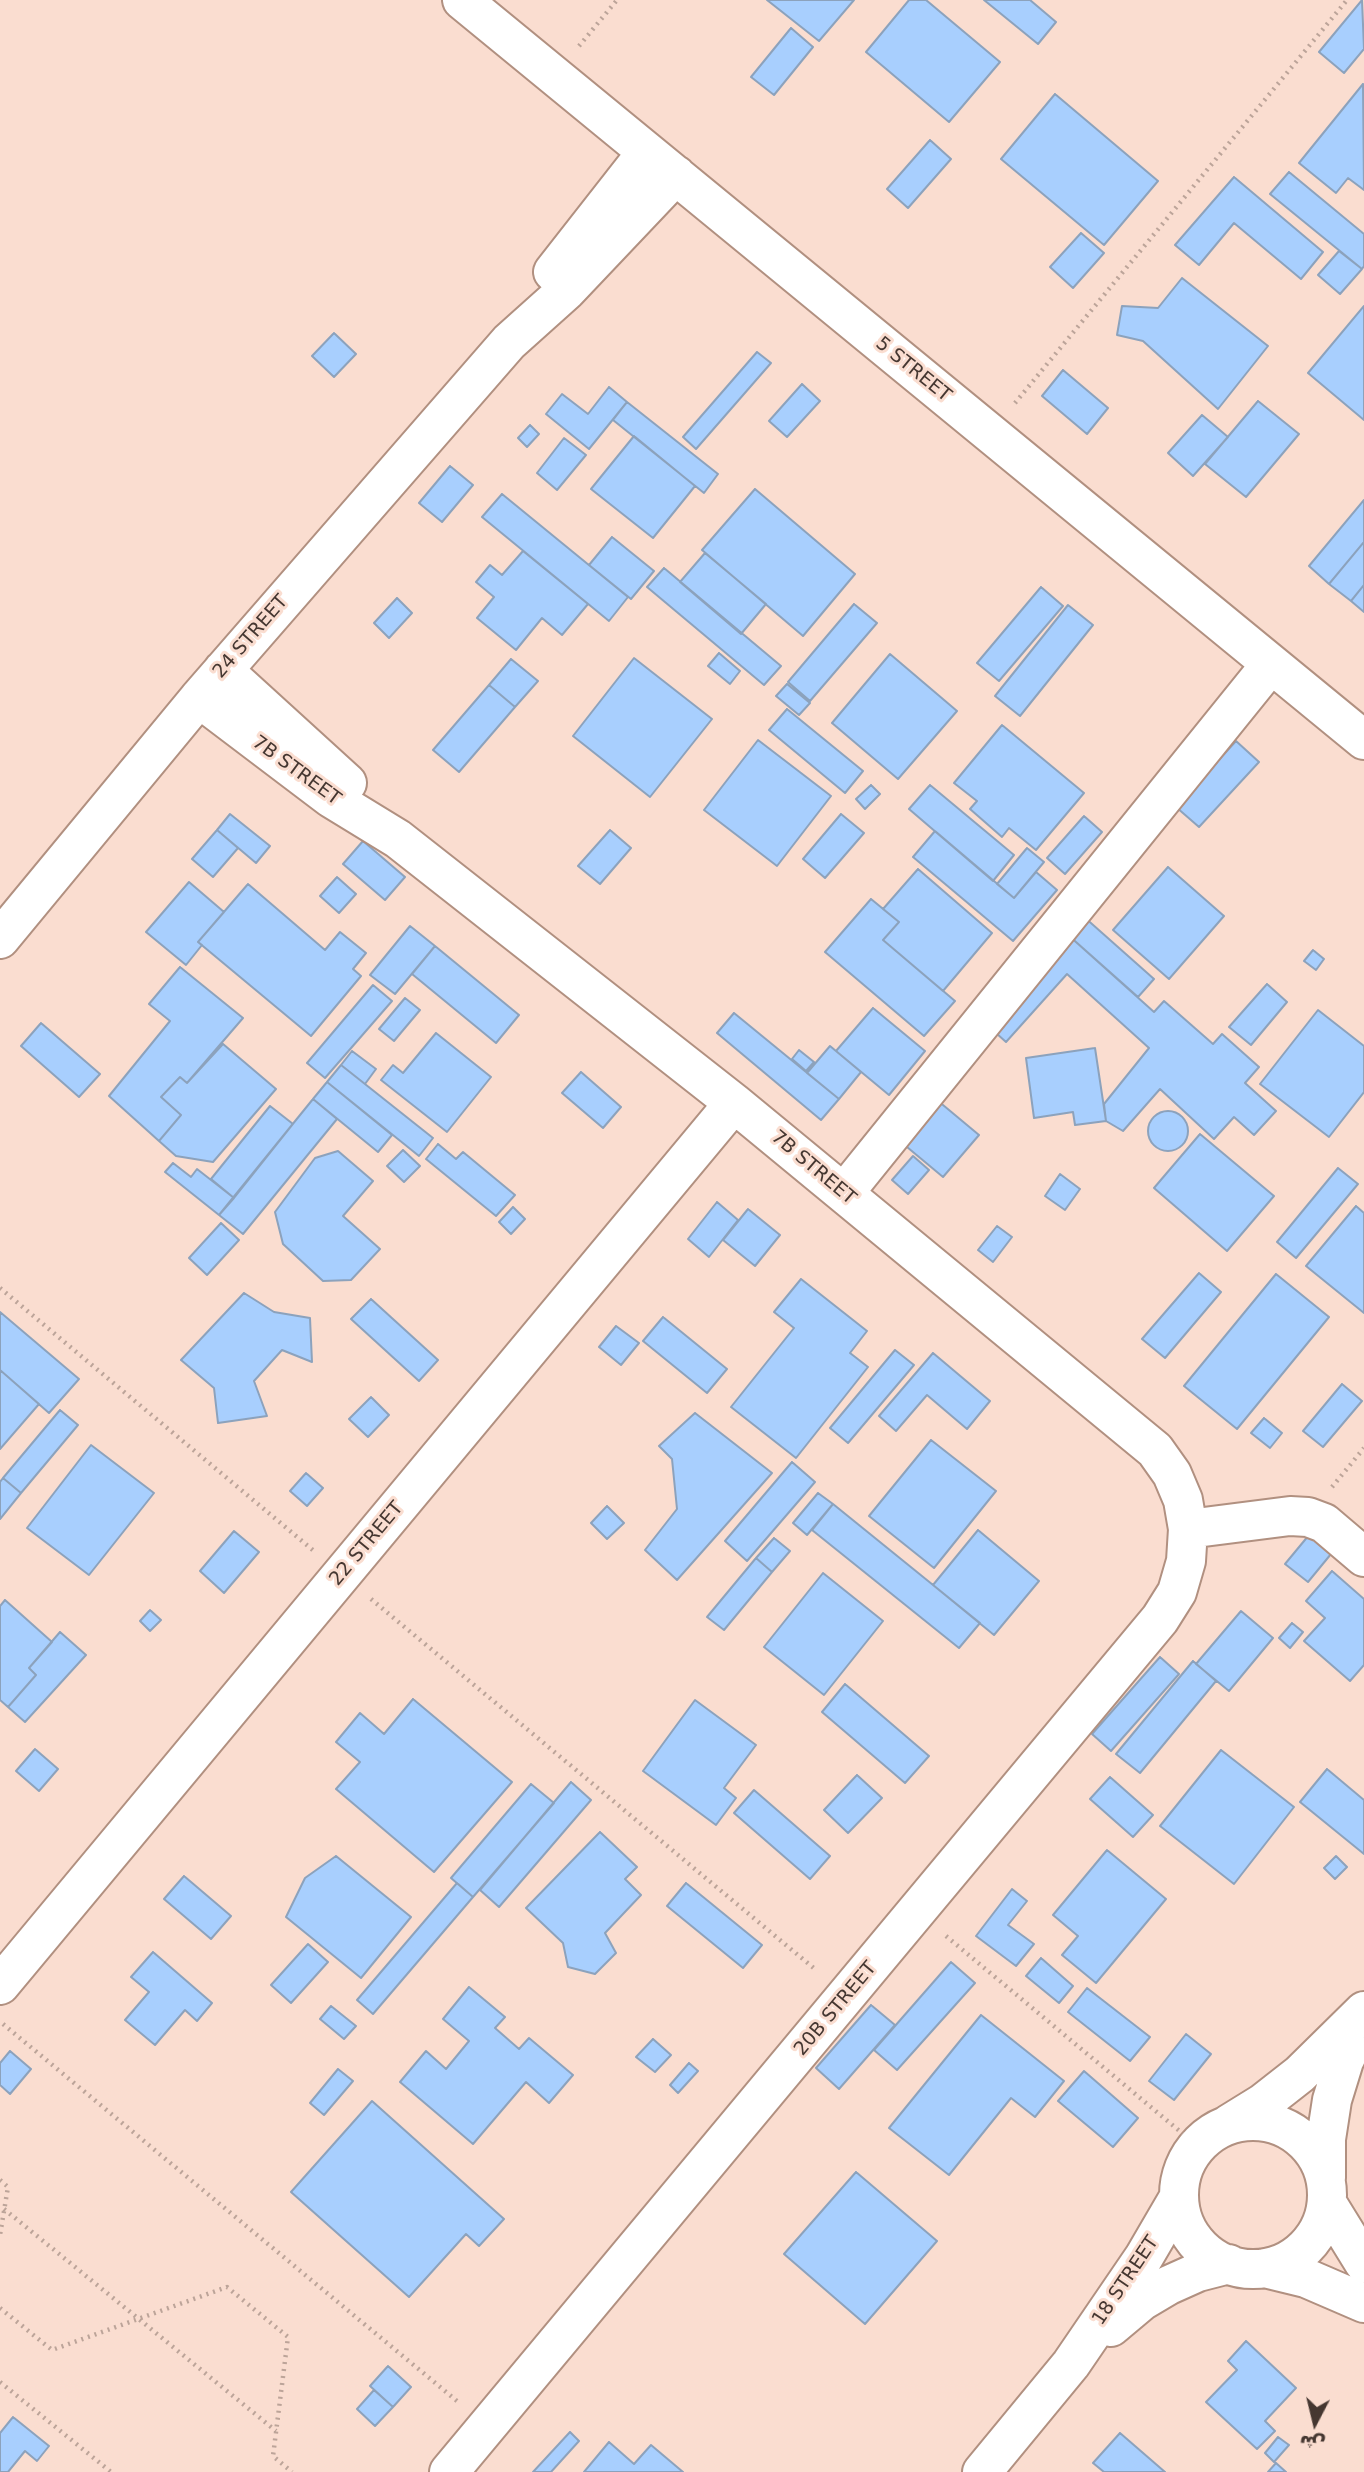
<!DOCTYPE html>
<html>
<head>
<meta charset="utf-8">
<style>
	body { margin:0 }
	#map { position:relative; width:1364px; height:2472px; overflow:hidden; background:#faddd0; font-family:"DejaVu Sans","Noto Naskh Arabic",sans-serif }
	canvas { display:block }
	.north { position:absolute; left:1280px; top:2388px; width:70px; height:70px; -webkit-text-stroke:5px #faddd0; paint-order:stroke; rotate:187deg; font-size:19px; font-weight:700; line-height:28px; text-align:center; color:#453731 }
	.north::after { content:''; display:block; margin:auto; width:24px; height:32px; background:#453731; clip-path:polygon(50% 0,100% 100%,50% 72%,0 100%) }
</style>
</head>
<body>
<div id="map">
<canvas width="1364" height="2472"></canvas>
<div class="north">ش</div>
</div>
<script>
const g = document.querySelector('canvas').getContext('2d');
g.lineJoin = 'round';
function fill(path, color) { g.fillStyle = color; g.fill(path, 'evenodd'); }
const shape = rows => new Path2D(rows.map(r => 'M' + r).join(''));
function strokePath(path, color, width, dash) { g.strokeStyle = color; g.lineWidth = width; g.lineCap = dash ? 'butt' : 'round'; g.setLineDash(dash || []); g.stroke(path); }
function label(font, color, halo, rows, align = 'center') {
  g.font = font + ' "DejaVu Sans",sans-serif'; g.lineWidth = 6; g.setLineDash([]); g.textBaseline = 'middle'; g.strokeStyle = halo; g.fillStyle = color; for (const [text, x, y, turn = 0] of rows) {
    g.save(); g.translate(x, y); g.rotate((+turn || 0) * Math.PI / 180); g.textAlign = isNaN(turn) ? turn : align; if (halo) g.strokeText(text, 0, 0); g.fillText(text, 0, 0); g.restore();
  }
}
const building = shape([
	[767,0,854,0,819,41,767,0],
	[909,0,926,0,1000,62,949,122,866,52,909,0],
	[984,0,1030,0,1056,22,1038,44,984,0],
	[1362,0,1364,49,1344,73,1319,52,1362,0],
	[791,28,813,47,774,95,751,77,791,28],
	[1363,84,1364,190,1348,178,1336,193,1299,163,1363,84],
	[1055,94,1158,181,1104,245,1001,159,1055,94],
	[930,140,951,159,908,208,887,189,930,140],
	[1289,172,1364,234,1364,266,1362,269,1270,194,1289,172],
	[1234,177,1323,252,1301,279,1234,223,1199,265,1175,245,1234,177],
	[1081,233,1104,253,1073,288,1050,267,1081,233],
	[1339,251,1362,269,1340,294,1318,275,1339,251],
	[1182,278,1268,346,1218,409,1143,341,1117,335,1122,306,1158,308,1182,278],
	[1364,306,1364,420,1308,373,1364,306],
	[334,333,356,354,334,377,312,356,334,333],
	[757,352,771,363,696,449,683,437,757,352],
	[1063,370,1108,408,1087,434,1042,396,1063,370],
	[802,384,820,401,787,437,769,421,802,384],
	[609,387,627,402,589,449,546,414,562,394,588,414,609,387],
	[1258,401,1299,434,1246,497,1205,464,1258,401],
	[627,402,718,474,704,493,613,420,627,402],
	[1202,415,1228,437,1193,476,1168,453,1202,415],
	[530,425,539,434,527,447,518,438,530,425],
	[634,436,695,486,653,538,591,489,634,436],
	[564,438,586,455,557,490,537,473,564,438],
	[450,466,473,485,442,522,419,503,450,466],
	[755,489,855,574,803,636,702,550,755,489],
	[502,494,628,597,609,621,482,517,502,494],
	[1364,500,1364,542,1329,584,1309,566,1364,500],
	[612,537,654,571,631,599,589,565,612,537],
	[1364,542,1364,585,1351,601,1329,584,1364,542],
	[523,551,588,604,562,635,542,618,516,650,477,618,494,597,476,582,490,565,502,575,523,551],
	[705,553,766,604,741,634,680,582,705,553],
	[664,568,781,666,764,685,647,587,664,568],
	[1364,585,1364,612,1351,601,1364,585],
	[1041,587,1063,606,999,681,977,663,1041,587],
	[397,598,412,613,389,638,374,623,397,598],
	[854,604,877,623,810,701,788,682,854,604],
	[1068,605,1093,625,1020,716,995,696,1068,605],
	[719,653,740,671,730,684,708,666,719,653],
	[890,654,957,711,898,779,832,723,890,654],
	[634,658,712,719,650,797,573,736,634,658],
	[511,659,538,681,515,707,489,685,511,659],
	[787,684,810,703,799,715,776,696,787,684],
	[489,685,515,707,459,772,433,750,489,685],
	[787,709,863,771,845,793,769,730,787,709],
	[1002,725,1084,793,1036,850,1009,828,1002,837,970,809,977,801,954,783,1002,725],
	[758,740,831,796,777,866,704,810,758,740],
	[1236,741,1259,762,1199,827,1176,807,1236,741],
	[871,785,880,794,865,809,856,799,871,785],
	[930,785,1014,855,993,881,909,809,930,785],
	[230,814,270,846,256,863,217,830,230,814],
	[841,814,864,833,825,878,803,859,841,814],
	[1084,816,1102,832,1065,874,1047,858,1084,816],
	[217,830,238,848,213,877,192,859,217,830],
	[610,830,631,848,600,884,578,866,610,830],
	[935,831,1014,898,1036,872,1057,890,1013,941,913,857,935,831],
	[363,841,405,877,385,900,343,864,363,841],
	[1027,848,1044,862,1014,898,997,884,1027,848],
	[1168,867,1224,916,1169,979,1113,930,1168,867],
	[918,869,992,933,943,991,883,940,899,922,883,909,918,869],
	[337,877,356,894,339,913,320,896,337,877],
	[189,882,224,912,198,942,202,945,186,965,146,932,189,882],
	[248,884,325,950,340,932,366,953,353,969,361,976,311,1036,198,942,248,884],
	[871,899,899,922,883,940,955,1001,924,1036,825,952,871,899],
	[1083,916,1154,979,1138,997,1067,934,1083,916],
	[410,926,435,946,395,994,370,975,410,926],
	[1067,934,1154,1012,1164,1001,1213,1044,1222,1034,1259,1067,1245,1083,1276,1111,1254,1135,1234,1117,1214,1139,1160,1089,1123,1131,1106,1121,1104,1104,1149,1048,1067,974,1006,1042,986,1024,1067,934],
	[435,946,519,1015,496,1043,412,974,435,946],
	[1313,950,1324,959,1316,970,1304,961,1313,950],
	[180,967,243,1018,187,1083,180,1077,161,1097,181,1115,159,1141,109,1096,170,1021,149,1004,180,967],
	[1267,984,1287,1002,1251,1045,1229,1027,1267,984],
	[373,985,392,1001,325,1078,307,1063,373,985],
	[405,998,420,1010,394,1041,379,1029,405,998],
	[873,1008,925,1051,889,1095,836,1051,873,1008],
	[1318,1010,1364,1046,1364,1092,1329,1137,1260,1084,1318,1010],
	[734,1013,839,1099,821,1120,717,1033,734,1013],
	[41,1023,100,1074,79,1097,21,1046,41,1023],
	[436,1033,491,1077,447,1132,381,1080,393,1065,403,1073,436,1033],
	[223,1044,276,1089,213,1162,176,1156,159,1141,181,1115,161,1097,180,1077,187,1083,223,1044],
	[830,1046,861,1072,839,1099,807,1073,830,1046],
	[1095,1048,1106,1121,1075,1125,1073,1112,1034,1118,1026,1058,1095,1048],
	[799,1050,814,1062,806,1071,792,1059,799,1050],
	[352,1051,376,1069,365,1084,341,1065,352,1051],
	[341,1065,433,1138,419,1156,327,1082,341,1065],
	[581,1072,621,1107,603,1128,562,1093,581,1072],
	[327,1082,392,1135,378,1152,313,1099,327,1082],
	[931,1095,979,1135,943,1177,895,1137,931,1095],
	[313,1099,337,1119,243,1234,219,1215,313,1099],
	[270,1106,293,1124,234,1198,211,1179,270,1106],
	'1148 1131a20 20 0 1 1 40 0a20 20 0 1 1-40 0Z',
	[1200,1134,1274,1196,1227,1251,1154,1188,1200,1134],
	[438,1144,456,1159,463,1152,515,1195,496,1216,426,1159,438,1144],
	[403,1150,420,1166,404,1182,387,1166,403,1150],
	[338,1151,373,1181,343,1216,380,1249,351,1280,323,1281,283,1244,275,1212,315,1158,338,1151],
	[913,1156,929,1170,908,1194,892,1180,913,1156],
	[173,1163,191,1177,197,1169,234,1198,219,1215,165,1172,173,1163],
	[1338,1168,1358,1184,1296,1258,1277,1242,1338,1168],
	[1060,1174,1080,1189,1065,1210,1045,1196,1060,1174],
	[717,1202,738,1220,709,1257,688,1239,717,1202],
	[1356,1206,1364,1213,1364,1313,1306,1266,1356,1206],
	[513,1207,525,1219,511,1234,499,1222,513,1207],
	[748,1209,780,1235,755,1266,723,1240,748,1209],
	[221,1223,239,1240,207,1275,189,1258,221,1223],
	[997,1226,1012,1237,993,1262,978,1250,997,1226],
	[1199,1273,1221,1292,1165,1358,1142,1339,1199,1273],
	[1276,1274,1329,1317,1237,1429,1184,1386,1276,1274],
	[801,1279,867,1331,850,1353,868,1367,796,1458,731,1407,794,1328,774,1312,801,1279],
	[244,1293,274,1312,310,1318,312,1362,282,1350,254,1381,267,1416,218,1423,214,1388,181,1360,244,1293],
	[371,1299,438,1360,419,1381,351,1319,371,1299],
	[0,1312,79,1379,49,1413,0,1370,0,1312],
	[663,1317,727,1369,707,1393,643,1341,663,1317],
	[616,1326,639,1343,621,1365,599,1347,616,1326],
	[895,1350,914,1365,848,1443,830,1428,895,1350],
	[933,1353,990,1401,967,1429,927,1395,896,1431,879,1416,933,1353],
	[0,1370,39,1404,0,1449,0,1370],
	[1342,1384,1362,1401,1323,1447,1303,1431,1342,1384],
	[371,1397,389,1415,368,1437,349,1419,371,1397],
	[60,1410,78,1425,21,1493,3,1478,60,1410],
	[695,1413,772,1473,677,1580,645,1550,677,1509,672,1459,659,1446,695,1413],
	[1264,1418,1282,1433,1270,1448,1251,1433,1264,1418],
	[931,1440,996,1491,934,1568,869,1516,931,1440],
	[91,1445,154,1493,89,1575,27,1528,91,1445],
	[792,1462,815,1482,747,1561,725,1541,792,1462],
	[306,1473,323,1488,307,1506,290,1491,306,1473],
	[3,1478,21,1493,0,1519,0,1482,3,1478],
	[818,1493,833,1504,807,1535,793,1523,818,1493],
	[833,1504,980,1623,959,1648,812,1530,833,1504],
	[607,1506,624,1523,607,1539,591,1523,607,1506],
	[978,1530,1039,1581,994,1635,933,1585,978,1530],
	[234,1531,259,1552,224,1593,200,1571,234,1531],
	[1309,1535,1331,1554,1308,1582,1285,1564,1309,1535],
	[774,1538,790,1551,772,1572,756,1558,774,1538],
	[756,1558,772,1572,724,1630,707,1617,756,1558],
	[1332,1571,1364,1599,1364,1665,1350,1681,1304,1641,1325,1618,1306,1601,1332,1571],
	[823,1573,883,1621,824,1695,764,1647,823,1573],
	[5,1600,52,1642,29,1668,36,1675,8,1707,0,1700,0,1606,5,1600],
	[150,1610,161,1620,150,1631,140,1621,150,1610],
	[1241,1611,1273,1638,1229,1691,1196,1664,1241,1611],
	[1292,1623,1303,1632,1290,1648,1279,1638,1292,1623],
	[60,1632,86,1655,25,1722,8,1707,36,1675,29,1668,60,1632],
	[1160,1657,1179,1674,1111,1751,1092,1734,1160,1657],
	[1193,1661,1216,1681,1140,1773,1116,1754,1193,1661],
	[845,1684,929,1756,905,1783,822,1712,845,1684],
	[413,1699,512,1782,434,1872,336,1789,360,1762,336,1742,360,1713,384,1734,413,1699],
	[695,1700,756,1745,724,1788,736,1798,716,1825,643,1771,695,1700],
	[35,1749,58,1769,39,1791,16,1771,35,1749],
	[1221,1750,1294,1807,1234,1884,1160,1826,1221,1750],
	[1327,1769,1364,1800,1364,1854,1300,1802,1327,1769],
	[857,1775,882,1798,848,1833,824,1810,857,1775],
	[1110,1777,1153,1815,1133,1837,1090,1799,1110,1777],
	[571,1782,591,1800,499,1907,480,1890,571,1782],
	[531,1784,554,1803,473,1897,451,1878,531,1784],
	[754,1790,830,1856,810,1879,734,1813,754,1790],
	[600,1832,637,1867,625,1879,641,1895,605,1933,616,1953,595,1974,568,1967,563,1943,526,1908,600,1832],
	[1107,1850,1166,1899,1096,1983,1062,1955,1078,1936,1053,1915,1107,1850],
	[336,1856,411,1917,361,1978,286,1917,305,1878,336,1856],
	[1336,1856,1347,1867,1335,1879,1324,1868,1336,1856],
	[184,1876,231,1916,211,1939,164,1899,184,1876],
	[457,1883,473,1897,373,2014,357,2000,457,1883],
	[686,1883,762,1945,743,1968,667,1906,686,1883],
	[1012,1889,1027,1901,1008,1925,1034,1944,1016,1966,976,1936,1012,1889],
	[308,1944,328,1962,291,2003,271,1985,308,1944],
	[153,1952,212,2003,197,2021,185,2010,155,2045,125,2020,149,1992,131,1977,153,1952],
	[1041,1958,1073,1986,1059,2003,1026,1976,1041,1958],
	[951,1962,975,1983,897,2070,874,2050,951,1962],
	[469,1987,505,2017,495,2028,519,2049,529,2038,573,2075,549,2103,526,2082,473,2144,400,2082,426,2051,446,2069,469,2041,443,2019,469,1987],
	[1087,1988,1150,2037,1130,2061,1068,2012,1087,1988],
	[871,2005,895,2025,839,2089,816,2068,871,2005],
	[331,2006,356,2026,344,2039,320,2019,331,2006],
	[981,2015,1064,2081,1035,2117,1011,2098,949,2175,889,2128,981,2015],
	[1186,2034,1211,2054,1174,2100,1149,2081,1186,2034],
	[653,2039,671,2055,655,2072,636,2057,653,2039],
	[10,2051,31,2069,10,2094,0,2085,0,2063,10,2051],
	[689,2063,698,2071,678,2093,670,2085,689,2063],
	[338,2069,353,2081,324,2115,310,2103,338,2069],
	[1084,2071,1138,2118,1113,2147,1058,2101,1084,2071],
	[372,2101,504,2219,479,2246,466,2234,409,2297,291,2192,372,2101],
	[856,2172,937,2241,865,2324,784,2254,856,2172],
	[1246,2341,1296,2388,1265,2421,1275,2431,1257,2449,1206,2402,1237,2370,1228,2361,1246,2341],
	[388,2366,411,2387,393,2407,370,2386,388,2366],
	[374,2390,393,2407,375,2426,357,2409,374,2390],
	[13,2417,49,2446,37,2461,25,2451,8,2472,0,2472,0,2433,13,2417],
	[570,2432,579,2441,551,2472,533,2472,570,2432],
	[1120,2433,1165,2472,1104,2472,1093,2463,1120,2433],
	[1278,2437,1289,2445,1274,2462,1265,2453,1278,2437],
	[609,2442,634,2464,651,2445,683,2472,584,2472,609,2442],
	[1276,2463,1286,2472,1268,2472,1276,2463]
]);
const path = shape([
	[579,46,617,0],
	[1015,403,1347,0],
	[0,1288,314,1551],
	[1332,1487,1364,1448],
	[371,1599,816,1970],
	[946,1936,1194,2143],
	[3,2024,457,2401],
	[0,2180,8,2187,0,2235],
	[4,2209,276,2431],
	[0,2308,52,2350,227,2287,288,2337,273,2456,292,2472],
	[0,2382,111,2472]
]);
const minor = shape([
	[462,0,1364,740],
	[553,272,647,152],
	[223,670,347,783],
	[199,698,331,798,398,839,734,1103,1155,1450,1172,1474,1183,1500,1188,1529,1186,1561,1177,1592,1160,1619,449,2472],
	[0,939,199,698,509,342,567,290,676,175],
	[844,1193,1271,664],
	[1188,1529,1290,1516,1308,1517,1324,1523,1364,1557],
	[0,1985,734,1103],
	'1179 2195a74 74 0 1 1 148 0a74 74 0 1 1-148 0Z',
	[1229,2124,1263,2103,1300,2074,1364,2011],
	[1326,2178,1326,2139,1332,2100,1344,2061,1362,2024],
	[1327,2203,1364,2263],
	[1265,2268,1306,2278,1364,2303],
	[1111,2327,1142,2301,1169,2285,1198,2272,1229,2264],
	[982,2472,1071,2364,1144,2257,1179,2197]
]);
const streetNames = [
	["5 STREET",913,370,39],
	["24 STREET",251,637,-49],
	["7B STREET",296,771,36],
	["7B STREET",813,1168,40],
	["22 STREET",367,1544,-50],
	["20B STREET",836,2009,-50],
	["18 STREET",1126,2281,-56]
];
fill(building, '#a8cffe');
strokePath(building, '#8ca2bc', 2);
strokePath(minor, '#b19080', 42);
strokePath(path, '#bca499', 4.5, [2, 5]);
strokePath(minor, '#fff', 38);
label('19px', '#453731', '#faddd0', streetNames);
</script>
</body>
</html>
